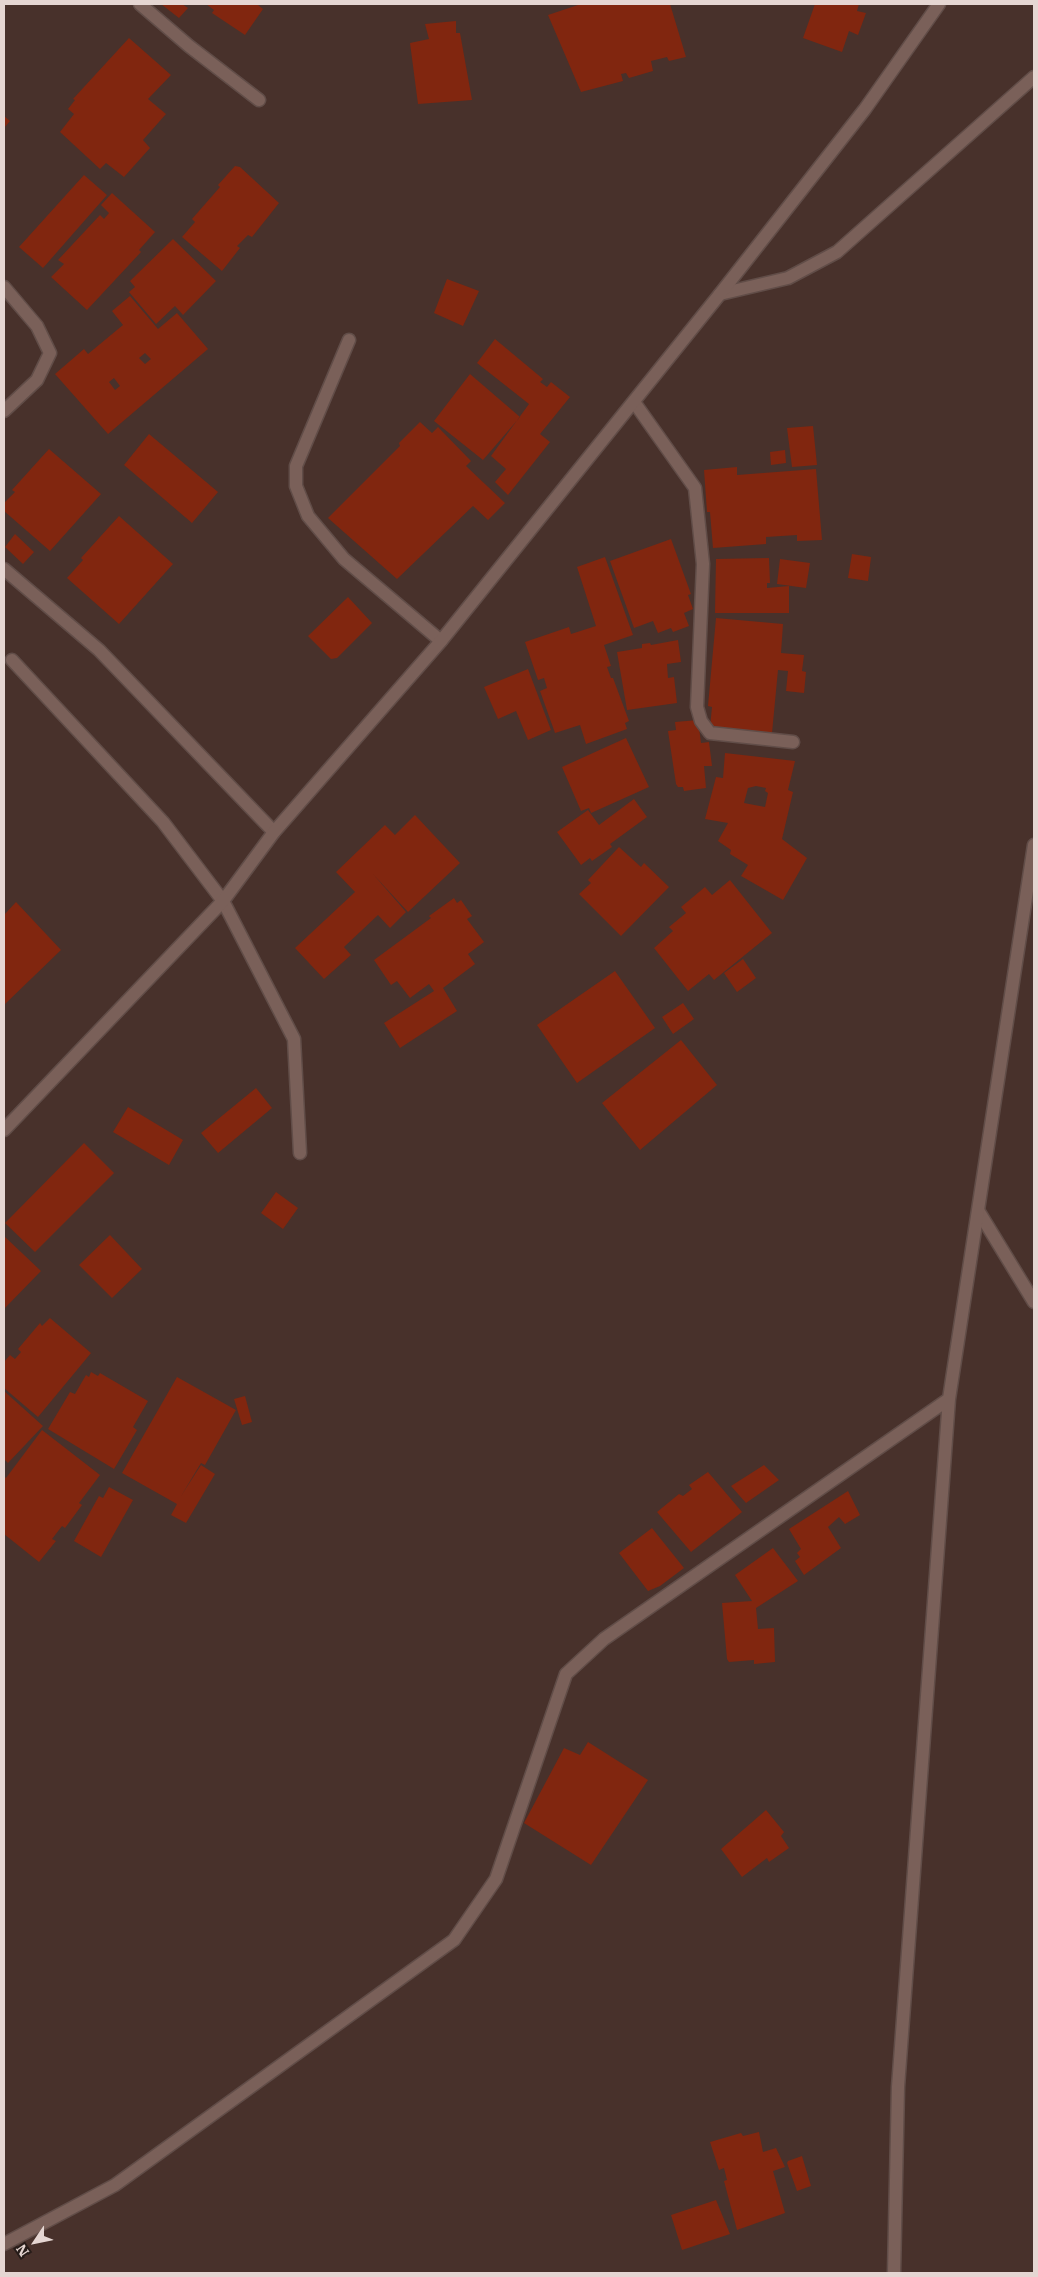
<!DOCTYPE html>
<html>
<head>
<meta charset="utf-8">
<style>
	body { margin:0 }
	#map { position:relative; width:1038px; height:2277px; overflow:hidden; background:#48312b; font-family:"IBM Plex Serif",serif }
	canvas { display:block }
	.frame { position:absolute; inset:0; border:5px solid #e5d6d2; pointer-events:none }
	.north { position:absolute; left:10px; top:2217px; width:50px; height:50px; -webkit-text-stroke:4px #271c19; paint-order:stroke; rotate:236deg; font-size:14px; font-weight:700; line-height:20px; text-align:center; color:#e5d6d2 }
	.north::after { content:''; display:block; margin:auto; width:18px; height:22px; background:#e5d6d2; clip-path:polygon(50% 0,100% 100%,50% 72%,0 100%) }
</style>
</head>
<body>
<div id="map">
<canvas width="1038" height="2277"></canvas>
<div class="frame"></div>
<div class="north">N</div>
</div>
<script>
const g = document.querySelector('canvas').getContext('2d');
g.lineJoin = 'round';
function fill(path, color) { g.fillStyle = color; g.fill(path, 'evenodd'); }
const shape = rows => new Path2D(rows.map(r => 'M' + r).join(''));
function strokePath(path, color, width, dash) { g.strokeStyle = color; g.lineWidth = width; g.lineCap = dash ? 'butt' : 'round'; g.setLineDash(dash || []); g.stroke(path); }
const building = shape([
	[161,4,182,4,188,8,179,18],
	[206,4,260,4,258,5,263,9,245,35,212,13,214,10],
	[581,4,670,4,686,57,669,61,667,57,651,61,653,71,629,78,626,73,621,74,623,81,581,92,548,15],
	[815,4,859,4,857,11,866,13,858,35,849,31,842,52,803,38],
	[456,21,456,33,460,33,472,100,418,104,410,43,429,39,425,24],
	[129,38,171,75,148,99,166,114,143,140,150,148,124,177,106,163,100,169,60,132,74,114,68,109,75,100,73,99],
	[4,116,10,121,4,128],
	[235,166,240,167,279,203,252,237,248,235,237,246,240,248,222,271,182,237,195,222,192,219,220,187,218,185],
	[84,175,107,195,43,268,19,247],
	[112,193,155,232,139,250,141,252,87,310,51,277,64,264,58,260,100,215,104,219,109,213,101,205],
	[173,239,216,281,183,315,175,306,156,324,129,292,135,287,130,281],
	[447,279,479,291,463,326,434,313],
	[130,296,158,329,177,313,208,349,108,434,55,374,84,349,88,354,123,325,112,311],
	[145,353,151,359,145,364,139,358],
	[114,378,120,386,115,390,109,382],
	[495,339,543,379,540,382,547,387,551,382,570,397,540,434,550,442,508,495,495,482,506,469,491,456,529,404,477,363],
	[470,374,520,417,483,460,434,421],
	[420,422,432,433,438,427,471,461,466,466,505,503,488,520,473,506,397,579,328,518,400,446,399,443],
	[813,426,817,465,792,467,787,428],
	[149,434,218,492,192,523,124,465],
	[49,449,101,494,50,551,4,511,4,503,15,492,12,490],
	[785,450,786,463,771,465,770,452],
	[737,467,737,475,816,469,822,540,797,541,797,535,766,537,766,544,713,548,710,512,707,512,704,470],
	[119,516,173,564,119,624,67,578,83,560,81,558],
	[15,534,34,552,23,564,5,547],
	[671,539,691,594,688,595,693,609,684,613,689,626,673,632,671,628,658,633,653,621,634,628,610,561],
	[852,554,871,557,868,581,848,578],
	[605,557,633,635,604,645,611,666,607,667,611,678,613,678,629,721,625,723,627,729,586,744,580,725,555,733,540,691,547,688,544,678,538,680,525,642,569,627,571,634,596,626,577,567],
	[769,558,770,583,767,583,767,588,789,586,789,613,715,613,716,559],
	[780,559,810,563,806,588,777,584],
	[348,597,372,623,337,658,331,659,308,636],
	[716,618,783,624,781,653,804,655,802,671,806,672,804,693,786,691,788,671,778,670,772,733,710,727,712,707,708,706],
	[678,640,681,662,667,664,668,678,674,677,677,703,627,710,617,652,642,648,642,644,650,643,651,645],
	[528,669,551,730,528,740,516,711,498,719,484,687],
	[698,720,701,743,709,742,712,766,704,766,706,788,684,791,683,787,678,787,676,784,668,731,676,730,675,722],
	[626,738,649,787,591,813,589,808,581,811,562,767],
	[725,753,795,761,788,790,793,792,782,839,807,858,783,900,741,876,748,865,730,854,731,850,718,841,728,823,705,819,716,777,723,778],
	[756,786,766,788,765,791,768,793,765,807,744,803,748,788],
	[634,799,647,817,610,844,612,847,592,861,590,858,581,865,557,832,588,810,599,825],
	[415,815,460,863,408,912,373,874,406,912,390,928,378,915,344,947,351,955,324,979,295,948,355,892,336,872,385,825,395,835],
	[619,847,641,867,644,863,669,887,621,936,579,894,591,883,588,880],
	[730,880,772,933,714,980,709,974,688,991,654,948,673,931,669,927,686,913,681,907,705,887,712,895],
	[454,898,457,903,461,900,472,916,467,919,484,942,468,954,475,964,443,988,457,1011,400,1048,384,1023,434,991,429,984,410,998,397,981,391,985,374,960,431,918,429,916],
	[16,902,61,950,4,1005,4,915],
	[743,959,756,978,737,992,724,973],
	[615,971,655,1028,577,1083,537,1025],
	[683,1003,694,1019,673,1034,662,1017],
	[681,1040,717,1085,640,1150,602,1103],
	[256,1088,272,1108,218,1153,201,1133],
	[128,1107,183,1140,169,1165,113,1132],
	[84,1143,114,1173,35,1252,5,1223],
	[276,1192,298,1208,283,1229,261,1213],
	[110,1235,142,1269,112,1298,79,1265],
	[4,1236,41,1271,4,1309],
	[50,1318,91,1353,38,1417,4,1388,4,1362,10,1355,15,1359,21,1352,18,1349,40,1323,42,1326],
	[91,1372,98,1376,100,1373,148,1401,133,1427,137,1430,114,1469,48,1429,70,1392,75,1394,86,1375,89,1377],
	[177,1377,236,1410,205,1465,201,1463,181,1496,201,1465,215,1474,186,1523,171,1515,177,1504,122,1473],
	[4,1391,43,1426,8,1463,4,1459],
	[245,1396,252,1422,242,1425,234,1399],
	[42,1430,100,1475,79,1503,82,1505,65,1528,62,1526,52,1539,56,1541,39,1562,4,1534,4,1476,6,1478],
	[764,1465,779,1480,746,1503,731,1486],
	[708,1472,742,1512,691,1552,657,1512,679,1494,683,1496,692,1489,689,1485],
	[109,1487,133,1500,101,1557,74,1541,99,1496,103,1498],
	[848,1491,860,1515,845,1524,839,1517,828,1527,841,1548,804,1575,795,1561,800,1557,797,1553,801,1549,789,1529],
	[652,1528,684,1568,660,1586,648,1591,619,1553],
	[773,1548,798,1581,756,1608,758,1629,774,1628,775,1662,754,1664,754,1660,729,1662,727,1659,722,1603,752,1601,735,1575],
	[588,1742,648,1780,591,1865,524,1823,564,1748,580,1755],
	[766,1810,784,1832,781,1836,789,1848,769,1862,767,1858,742,1877,721,1849],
	[759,2132,763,2152,776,2148,785,2167,773,2171,785,2213,737,2230,724,2181,727,2180,724,2168,719,2170,710,2142,741,2133,743,2136],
	[802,2156,811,2186,797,2191,787,2163,788,2161],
	[716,2200,730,2234,682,2250,671,2215]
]);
const lane = shape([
	[720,294,788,278,837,252,1034,77],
	[349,340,296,466,296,486,308,516,344,559,441,641],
	[634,402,695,488,703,564,697,707,701,721,710,733,793,742],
	[12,660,163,822,223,901,294,1039,300,1153],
	[979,1212,1034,1302]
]);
const street = shape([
	[140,4,189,46,259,100],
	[4,287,37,326,50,353,37,380,4,411],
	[4,569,99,650,274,832],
	[4,2244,115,2185,454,1940,496,1879,566,1674,604,1639,949,1399],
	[894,2273,898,2087,949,1399,1034,845]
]);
const secondary = shape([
	[4,1130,223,901,274,832,441,641,720,294,865,109,939,4]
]);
fill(building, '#81260f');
strokePath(lane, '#614d48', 15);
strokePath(street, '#614d48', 15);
strokePath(secondary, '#614d48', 15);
strokePath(lane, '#7a6059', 12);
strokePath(street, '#7a6059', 12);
strokePath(secondary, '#7a6059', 12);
</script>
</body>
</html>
